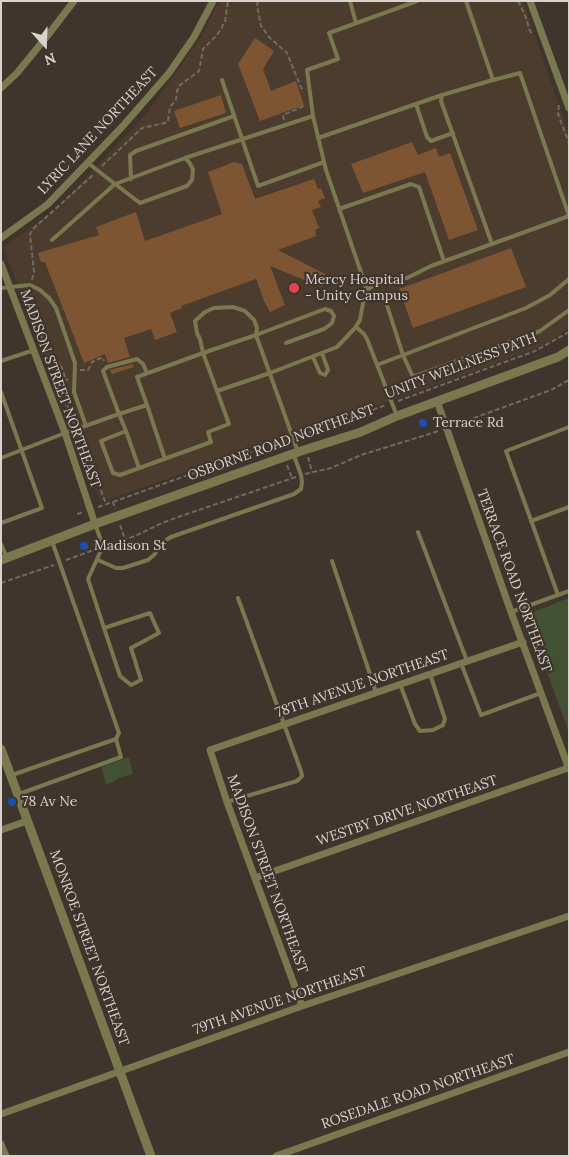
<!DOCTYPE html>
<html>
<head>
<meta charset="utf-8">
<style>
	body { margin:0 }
	#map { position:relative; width:570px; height:1157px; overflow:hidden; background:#40352c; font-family:Lora,serif }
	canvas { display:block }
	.frame { position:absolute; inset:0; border:2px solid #dad3cd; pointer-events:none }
	.north { position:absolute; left:20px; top:20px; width:50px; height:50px; -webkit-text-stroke:4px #40352c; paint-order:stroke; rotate:160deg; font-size:14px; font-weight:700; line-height:20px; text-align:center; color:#dad3cd }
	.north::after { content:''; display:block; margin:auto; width:18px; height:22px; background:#dad3cd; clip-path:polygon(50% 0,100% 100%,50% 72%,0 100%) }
</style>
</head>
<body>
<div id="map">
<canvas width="570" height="1157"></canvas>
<div class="frame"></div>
<div class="north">N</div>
</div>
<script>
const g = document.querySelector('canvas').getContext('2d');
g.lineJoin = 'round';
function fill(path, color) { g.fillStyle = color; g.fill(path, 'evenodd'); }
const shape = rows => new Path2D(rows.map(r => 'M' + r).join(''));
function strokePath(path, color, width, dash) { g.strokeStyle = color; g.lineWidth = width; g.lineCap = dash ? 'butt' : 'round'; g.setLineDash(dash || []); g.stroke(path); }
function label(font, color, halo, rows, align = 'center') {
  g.font = font + ' Lora,serif'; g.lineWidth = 4.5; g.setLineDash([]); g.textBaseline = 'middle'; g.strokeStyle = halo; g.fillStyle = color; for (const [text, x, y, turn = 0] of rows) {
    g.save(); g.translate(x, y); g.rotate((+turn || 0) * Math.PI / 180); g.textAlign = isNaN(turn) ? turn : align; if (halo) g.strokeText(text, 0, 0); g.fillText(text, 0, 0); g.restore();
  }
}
const built = shape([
	[219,1,523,1,569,134,569,328,544,345,481,369,101,502,3,247,56,209,147,113,201,37]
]);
const green = shape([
	[568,598,569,600,569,732,526,615],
	[129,757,133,774,131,775,126,776,119,778,115,781,106,785,101,767]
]);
const building = shape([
	[255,38,274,51,263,69,271,91,296,81,304,105,260,121,238,64],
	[221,95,226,113,180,128,174,111],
	[412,142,418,155,436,148,439,157,450,153,478,230,449,240,425,172,363,193,351,164],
	[234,162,242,164,255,199,314,179,318,189,321,188,325,198,318,201,321,207,312,210,319,228,315,230,316,236,278,250,327,275,322,287,270,266,285,305,270,312,265,303,256,279,181,306,182,308,170,313,177,332,155,340,151,329,124,338,130,357,108,363,105,354,84,363,45,262,41,262,38,253,99,235,96,227,136,212,145,241,222,214,208,172],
	[511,248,526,287,413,328,399,289],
	[133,364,134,367,112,374,110,370]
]);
const path = shape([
	[258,1,257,5,261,26,270,38,287,53,303,92],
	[518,1,525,15,530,31,533,35],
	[559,105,558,114,569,143],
	[284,120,283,115,306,105],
	[102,166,142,128,165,123,168,121,170,107,176,100,177,91,180,85,199,71,203,49,217,35,225,22,228,1],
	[32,280,34,272,30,234,34,228,93,175],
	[30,292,28,299,43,341,51,354,59,374,65,399,74,423],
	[55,364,60,363,66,380,68,379],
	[80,370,88,370,92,362,98,359,103,358,104,361],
	[398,401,535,351,569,332],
	[453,427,460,423,551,390,569,380],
	[78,435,90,456,97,475,99,485,106,504],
	[302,435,386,405],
	[280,449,277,443,289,440],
	[308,457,312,472],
	[287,465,292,478],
	[305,474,331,468,361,455,439,431],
	[113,502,277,443],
	[98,507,113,502,115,509],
	[77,514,84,512],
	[120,525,125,539],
	[108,545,135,536,162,523,181,516,296,477],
	[66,560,94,550],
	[1,583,54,565]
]);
const service = shape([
	[350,1,356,23],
	[466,1,493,80,520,73,569,216],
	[222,80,258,186,324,162],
	[416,104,442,95],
	[313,116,307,70,338,59,329,33,417,1],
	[318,138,416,104,427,137,431,141,453,133],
	[185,158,313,116,326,170,367,290],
	[185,158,189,162,193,169,192,180,187,186,140,203,115,184,185,158],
	[131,179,130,155,136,151,234,116],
	[339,209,411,184,419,187,444,261],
	[52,240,115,184,88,163],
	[492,244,441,101,442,95,493,80],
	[1,288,30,285,40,290,49,298,56,308,75,363,74,392,86,426],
	[385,299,403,355,413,377,540,331,569,310],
	[356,327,364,334,367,339,397,416],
	[286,343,324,329,332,323,334,316,331,311,325,309,256,335,203,353,200,339,197,333,195,321,205,312,214,308,233,307,245,311,254,320,257,328,256,335,298,452],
	[313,357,320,373,325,375,328,370,322,353],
	[1,361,34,350],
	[377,365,526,308,550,295,569,279],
	[217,391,203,353,137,377,147,405,119,414,126,431,101,441,113,473,120,475,211,442,208,432,229,424,217,391,270,373,337,347,355,328,360,320,365,292,371,287,389,281,407,278,431,266,569,216],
	[1,392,42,508,1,523],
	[147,405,165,459],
	[126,431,139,468],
	[1,458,65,433,119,414,103,371,107,367,137,359,143,364,147,373],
	[531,521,569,507],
	[95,524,103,546,88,579,104,628,120,676,131,685,141,680,131,648,159,633,150,613,104,628],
	[418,532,467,661],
	[1,544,7,558],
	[98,560,116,568,123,568,148,560,154,555,163,542,171,537,294,494,301,489,302,482,301,475,293,453],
	[332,561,376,692],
	[558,595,506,451,569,427],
	[511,612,569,591],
	[461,663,481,715,541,693],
	[400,684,415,724,420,731,433,730,443,725,445,719,430,674],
	[12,775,116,739],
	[19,794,121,757,116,739,119,733,52,541],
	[227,802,297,781,302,776,301,771,238,598]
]);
const minor = shape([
	[530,1,569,108],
	[1,88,17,73,48,35,74,1],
	[1,238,48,204,122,127,169,73,194,37,213,1],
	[1,264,65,433,95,524],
	[437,401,511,612,569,769],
	[1,830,27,821],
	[255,878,568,768],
	[302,1006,227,802,210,750,523,642],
	[1,1114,302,1006,569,916],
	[1,1144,6,1156],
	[276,1156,569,1052]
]);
const tertiary = shape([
	[1,560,95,524,301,451,361,432,397,416,558,357,569,350],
	[1,749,151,1156]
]);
const markers = [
	[294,288,6,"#e0444e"],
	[423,423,5,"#1a4fb4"],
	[84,546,5,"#1a4fb4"],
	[12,802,5,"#1a4fb4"]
];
const streetNames = [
	["LYRIC LANE NORTHEAST",98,131,-47],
	["UNITY WELLNESS PATH",461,366,-21],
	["MADISON STREET NORTHEAST",60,389,70],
	["OSBORNE ROAD NORTHEAST",281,443,-20],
	["TERRACE ROAD NORTHEAST",514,581,70],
	["78TH AVENUE NORTHEAST",362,684,-19],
	["WESTBY DRIVE NORTHEAST",407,811,-19],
	["MADISON STREET NORTHEAST",267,874,70],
	["MONROE STREET NORTHEAST",89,948,70],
	["79TH AVENUE NORTHEAST",280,1001,-19],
	["ROSEDALE ROAD NORTHEAST",418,1092,-19]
];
const poiNames = [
	["Mercy Hospital",305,280],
	["- Unity Campus",305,296],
	["Terrace Rd",433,423],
	["Madison St",94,546],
	["78 Av Ne",22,802]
];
fill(built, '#4c3c2e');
fill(green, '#415131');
fill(building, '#7e5533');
strokePath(path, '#726961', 2, [5, 2.5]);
strokePath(service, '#79784e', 4);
strokePath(minor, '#79784e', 7);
strokePath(tertiary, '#79784e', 9);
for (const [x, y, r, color] of markers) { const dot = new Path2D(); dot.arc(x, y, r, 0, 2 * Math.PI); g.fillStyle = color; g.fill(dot); strokePath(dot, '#40352c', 2); }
label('14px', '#dad3cd', '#40352c', streetNames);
label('14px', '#dad3cd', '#40352c', poiNames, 'left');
</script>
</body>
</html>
